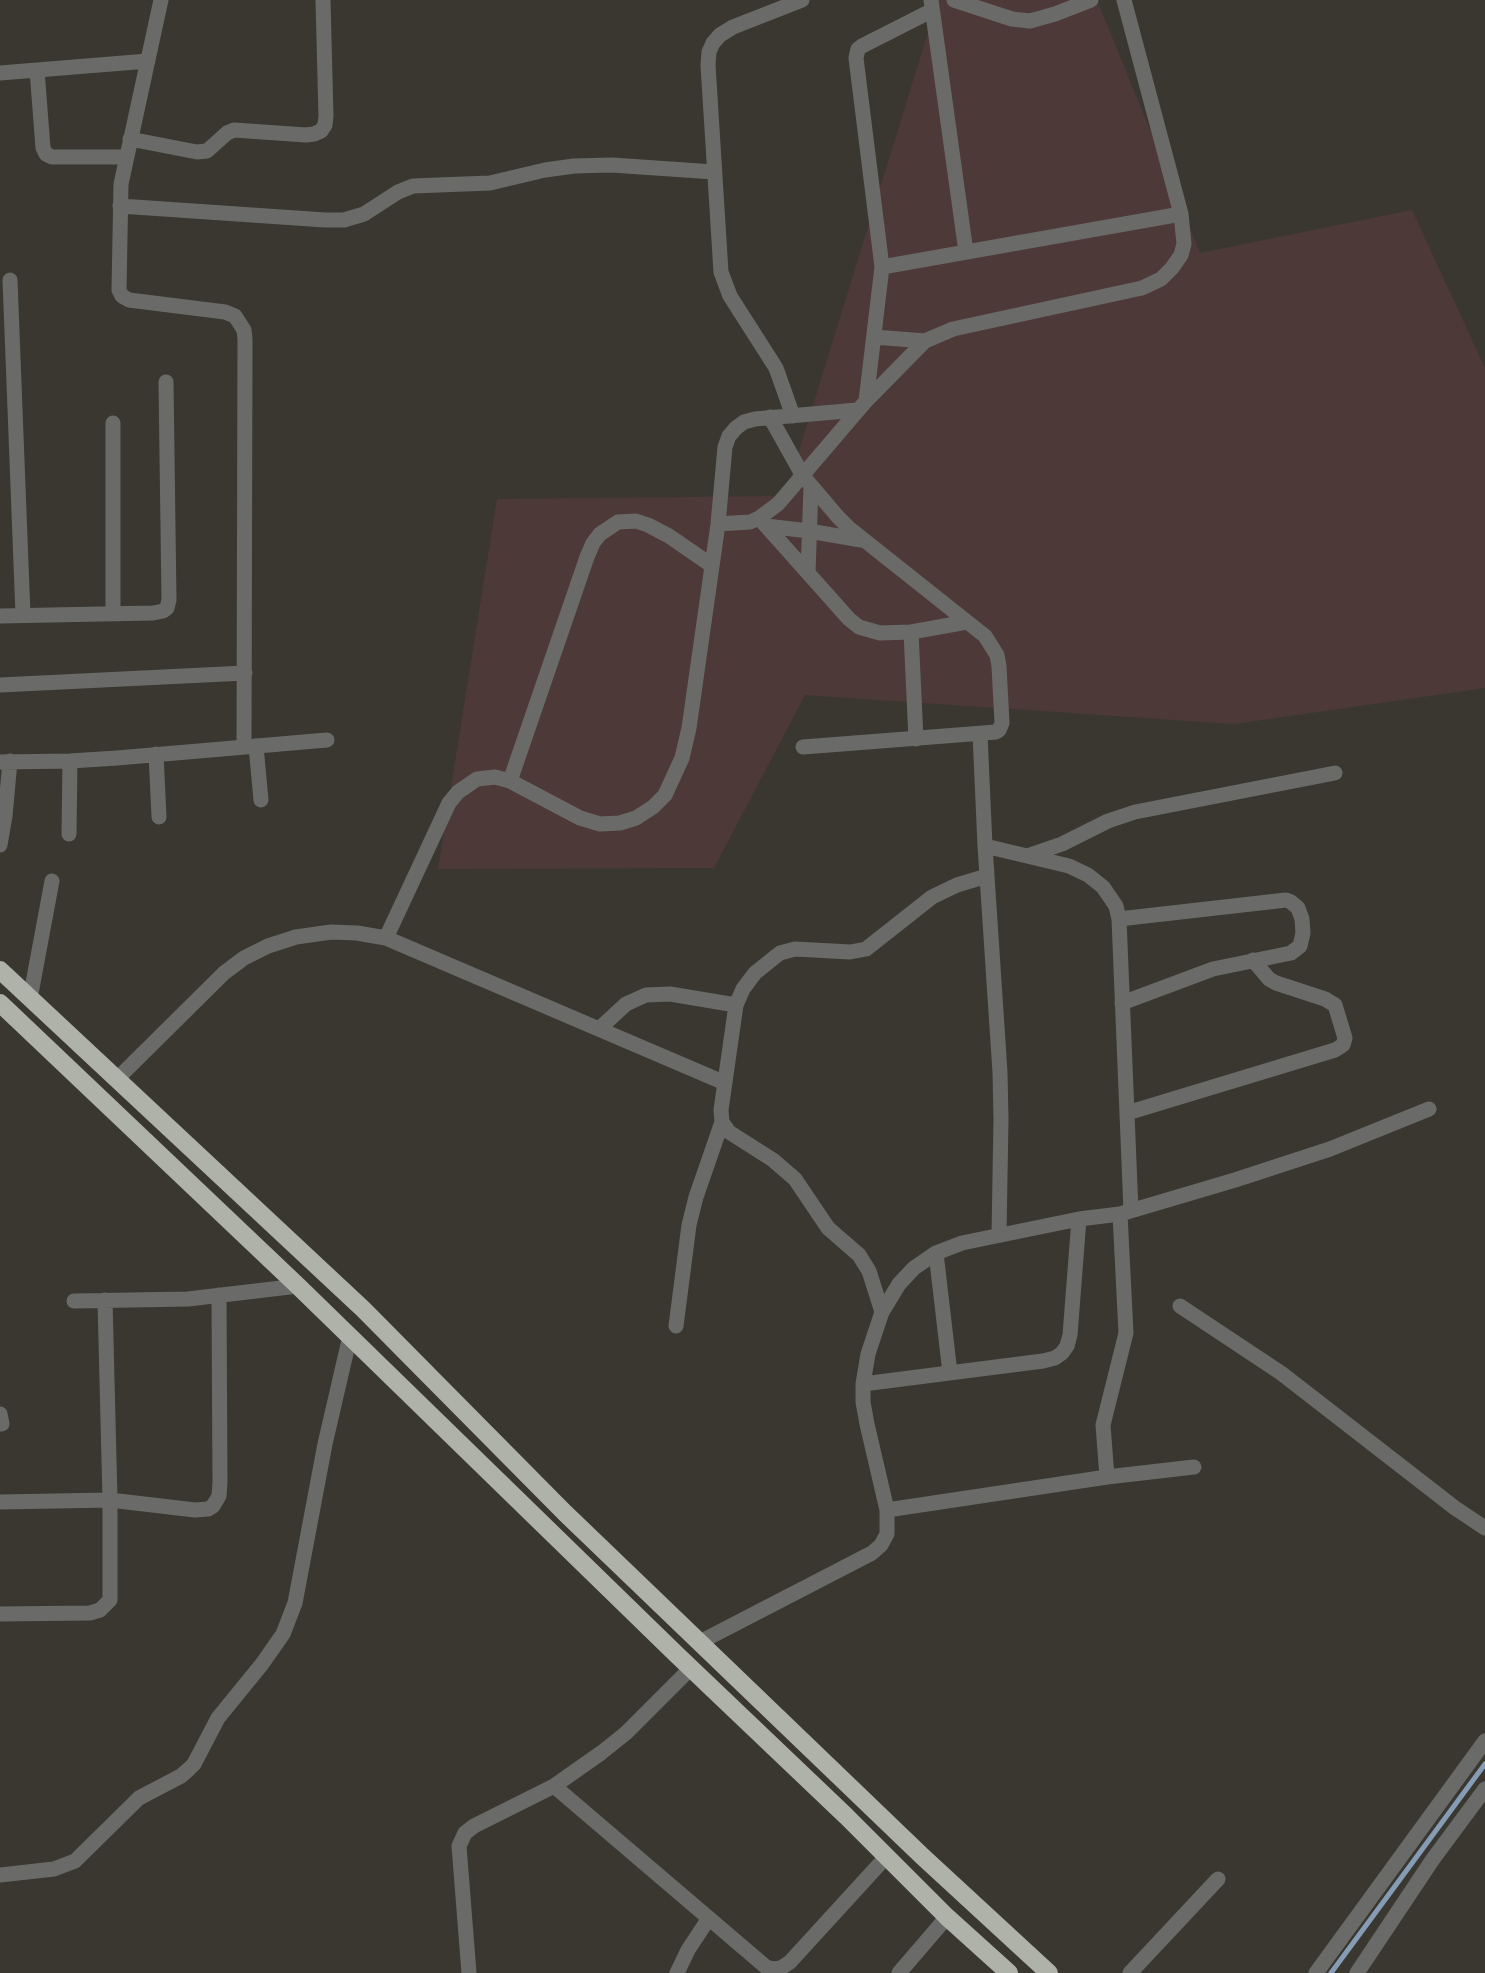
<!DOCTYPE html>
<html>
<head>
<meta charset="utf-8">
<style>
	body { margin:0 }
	canvas { display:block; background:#393730 }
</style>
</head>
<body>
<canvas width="1485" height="1973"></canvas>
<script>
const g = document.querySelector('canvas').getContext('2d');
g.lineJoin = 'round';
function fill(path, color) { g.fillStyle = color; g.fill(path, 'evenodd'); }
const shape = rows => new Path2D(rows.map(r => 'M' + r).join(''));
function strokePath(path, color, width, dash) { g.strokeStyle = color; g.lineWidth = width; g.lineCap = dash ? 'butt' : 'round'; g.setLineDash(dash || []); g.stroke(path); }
const industrial = shape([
	[938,0,1097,0,1200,253,1412,210,1485,368,1485,688,1234,724,805,695,714,868,438,869,497,499,785,496]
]);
const stream = shape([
	[1331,1973,1485,1764]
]);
const minor = shape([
	[161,0,121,184,119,290,122,296,129,300,225,312,235,316,244,330,245,339,244,747],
	[931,0,966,252],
	[954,0,1012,19,1030,21,1055,14,1091,0],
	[37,70,43,148,46,154,52,157,126,157],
	[0,73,148,61],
	[130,139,197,152,207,151,227,133,234,130,306,135,314,134,321,131,325,125,326,116,323,0],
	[120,206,325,220,344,220,364,214,398,192,413,186,490,183,545,170,574,166,612,165,714,172],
	[882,267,1181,214],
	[10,280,23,615],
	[874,337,925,341],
	[866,401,882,267,856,58,858,49,862,46,931,11],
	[793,416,776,368,730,296,721,272,708,65,709,52,713,43,720,35,733,27,802,0],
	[770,417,803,476,838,517,849,528,985,636,997,655,999,666,1002,723,999,730,996,732,803,747],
	[759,518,849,619,859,627,880,633,911,632,967,622],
	[718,524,750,522,759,518,778,504,866,401,925,341,953,329,1142,288,1161,279,1172,268,1181,255,1184,244,1181,214,1124,0],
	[766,526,809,531,861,540],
	[808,573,811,486],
	[113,614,113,423],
	[0,616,153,613,163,611,167,608,169,600,166,382],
	[911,632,916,739],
	[0,685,245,673],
	[980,734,985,846,1000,1072,1001,1119,999,1235],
	[256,746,261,800],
	[156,754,159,817],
	[0,762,70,761,117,758,327,740],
	[510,781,587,557,593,543,600,534,618,522,636,521,648,525,669,536,711,565],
	[69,834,70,761],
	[0,845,5,816,10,761],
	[985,846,1069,866,1088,875,1103,887,1116,906,1119,919,1131,1211],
	[1027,856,1062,844,1108,821,1135,812,1335,773],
	[1119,919,1286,900,1291,902,1298,908,1302,919,1303,933,1300,946,1291,953,1213,969,1122,1003],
	[386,938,449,803,458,792,477,779,495,777,510,781,580,818,600,824,620,823,636,818,653,807,665,795,682,758,689,728,718,524,725,447,729,436,736,428,744,422,755,419,857,410],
	[30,999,52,881],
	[599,1029,626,1004,646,995,670,994,736,1005],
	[117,1079,224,973,244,958,268,946,296,937,331,932,357,933,386,938,725,1083],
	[1127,1113,1335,1050,1343,1045,1345,1038,1335,1005,1325,999,1276,983,1269,979,1253,960],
	[936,1253,950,1373],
	[74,1301,188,1299,298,1286],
	[1180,1306,1281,1373,1455,1508,1485,1528],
	[882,1312,869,1271,859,1255,828,1228,795,1179,773,1160,729,1132,722,1122,721,1110,736,1005,743,989,755,973,780,953,795,949,850,952,866,949,932,897,957,885,987,876],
	[676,1326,689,1225,696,1197,722,1122],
	[863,1384,1043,1361,1055,1358,1062,1353,1067,1346,1070,1335,1079,1219],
	[0,1414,2,1424],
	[1107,1477,1103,1425,1126,1333,1120,1214],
	[0,1502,110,1500,195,1510,208,1509,213,1506,219,1496,220,1482,219,1295],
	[887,1510,1107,1477,1194,1467],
	[0,1614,90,1613,100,1610,110,1600,110,1500,105,1300],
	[700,1642,872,1553,881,1545,887,1534,887,1510,867,1424,863,1402,863,1384,868,1354,882,1312,899,1284,914,1268,936,1253,962,1243,1079,1219,1120,1214,1235,1180,1330,1149,1429,1109],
	[554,1786,759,1961,766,1967,773,1969,781,1968,790,1962,886,1857],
	[0,1875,54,1869,75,1861,139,1798,181,1776,189,1769,194,1764,218,1718,262,1664,283,1634,295,1603,325,1444,350,1336],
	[469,1973,459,1846,465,1833,474,1826,554,1786,601,1753,626,1733,691,1668],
	[677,1973,688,1950,709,1918],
	[899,1973,947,1917],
	[1130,1973,1218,1879],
	[1316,1973,1485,1741],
	[1357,1973,1433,1859,1485,1789]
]);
const highway = shape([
	[0,970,363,1309,565,1513,922,1856,1049,1973],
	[0,1003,298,1286,676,1654,846,1816,947,1917,1009,1973]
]);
fill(industrial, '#4e3939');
strokePath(stream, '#859cb4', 5);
strokePath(minor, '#6a6b68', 15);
strokePath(highway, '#afb2a9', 18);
</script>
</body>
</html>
